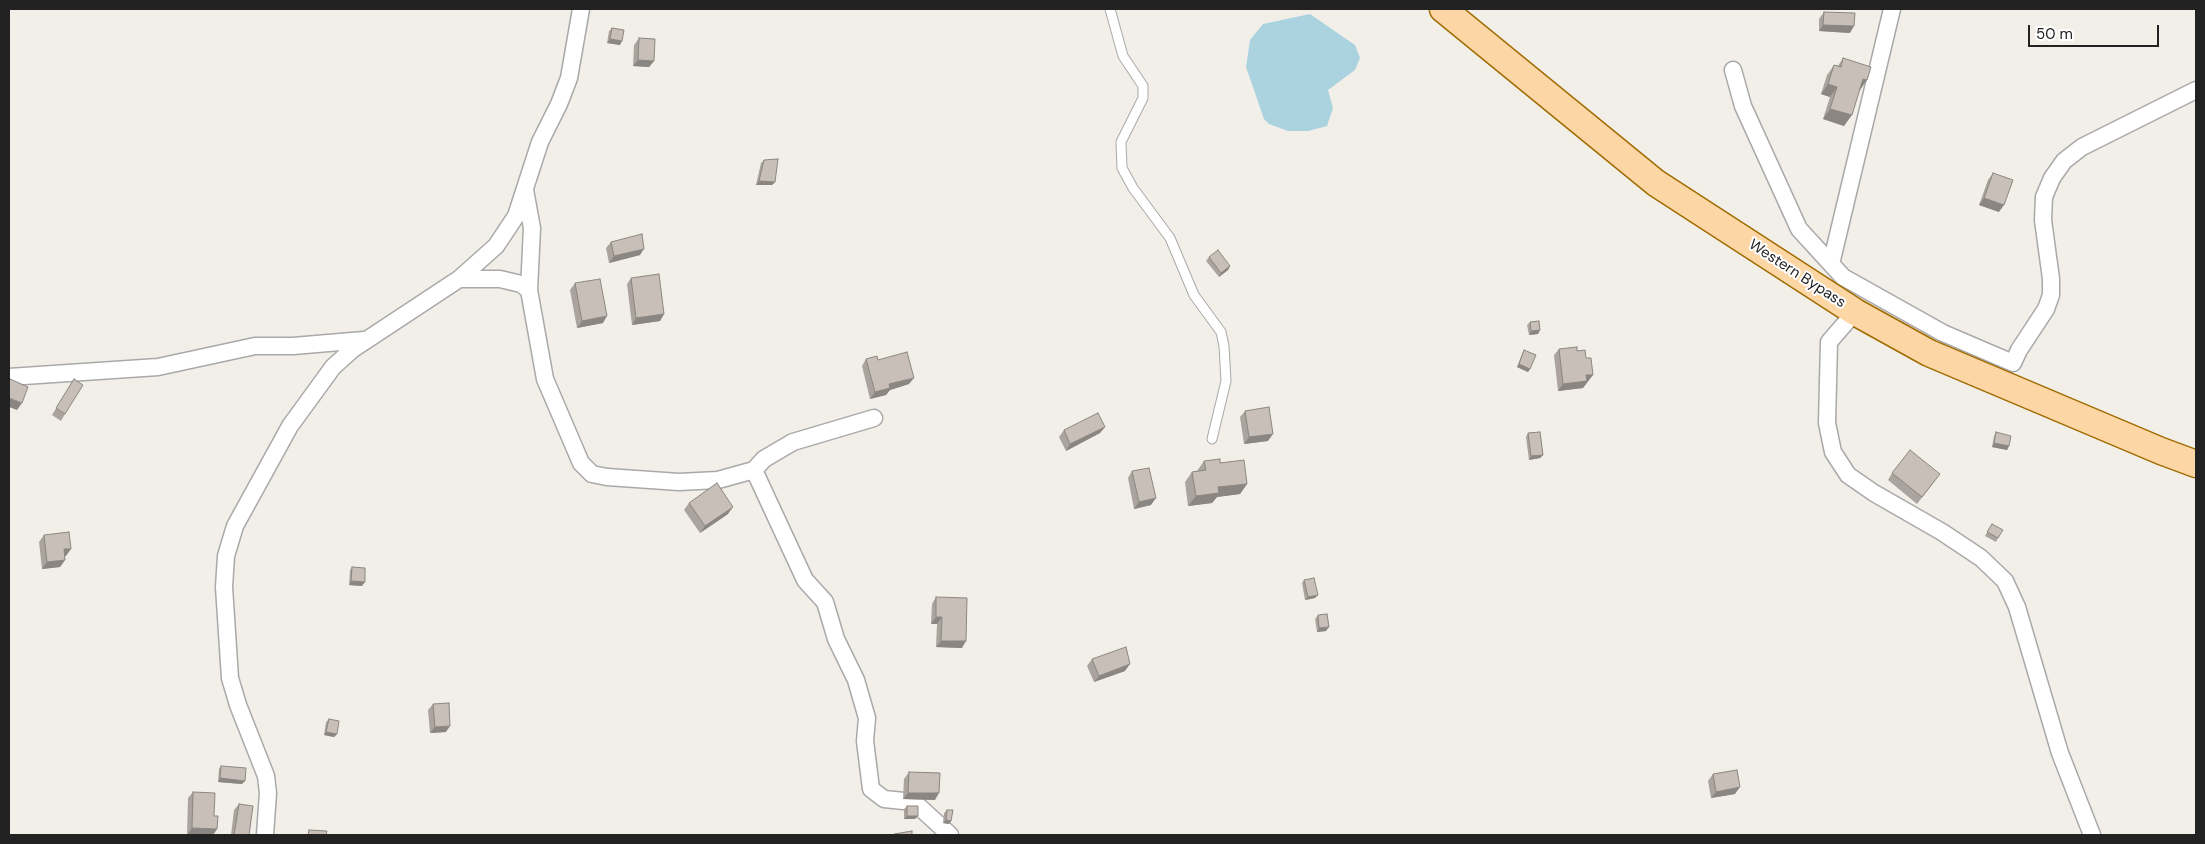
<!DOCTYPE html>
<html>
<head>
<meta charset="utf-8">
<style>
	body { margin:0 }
	#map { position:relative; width:2205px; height:844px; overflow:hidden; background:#f2efe9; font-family:"DM Sans",sans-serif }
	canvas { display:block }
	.frame { position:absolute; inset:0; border:10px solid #222; pointer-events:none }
	.scale { position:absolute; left:2028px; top:25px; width:131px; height:22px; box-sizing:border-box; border:2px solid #222; border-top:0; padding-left:6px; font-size:15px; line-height:18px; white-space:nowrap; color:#222; -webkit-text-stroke:4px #fff; paint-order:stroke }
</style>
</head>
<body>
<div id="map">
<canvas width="2205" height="844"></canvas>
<div class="frame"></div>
<div class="scale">50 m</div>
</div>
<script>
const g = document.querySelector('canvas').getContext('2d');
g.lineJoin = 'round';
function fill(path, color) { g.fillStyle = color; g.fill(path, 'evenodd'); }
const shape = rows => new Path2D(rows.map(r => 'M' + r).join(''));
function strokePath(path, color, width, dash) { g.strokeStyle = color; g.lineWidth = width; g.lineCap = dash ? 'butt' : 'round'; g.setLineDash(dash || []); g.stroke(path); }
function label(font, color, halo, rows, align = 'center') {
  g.font = font + ' "DM Sans",sans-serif'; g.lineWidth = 4; g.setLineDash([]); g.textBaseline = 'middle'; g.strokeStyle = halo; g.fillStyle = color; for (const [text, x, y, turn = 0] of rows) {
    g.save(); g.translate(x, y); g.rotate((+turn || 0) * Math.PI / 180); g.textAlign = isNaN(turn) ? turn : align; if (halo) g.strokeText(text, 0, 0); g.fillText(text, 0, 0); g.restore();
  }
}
const water = shape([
	[1310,14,1355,45,1360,58,1355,70,1328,90,1333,108,1327,126,1308,131,1288,131,1269,124,1264,119,1246,67,1250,40,1263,24]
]);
const lane = shape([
	[1110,9,1123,56,1143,86,1143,98,1121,142,1122,168,1133,188,1170,238,1194,295,1221,332,1224,346,1226,381,1212,439]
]);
const street = shape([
	[1733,70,1743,106,1799,229,1843,277,1943,333,2013,363,2019,350,2046,309,2051,295,2051,279,2043,220,2044,197,2052,178,2064,161,2082,147,2196,90],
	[525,190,532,228,529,290],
	[1831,264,1892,9],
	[459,279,500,279,521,284,529,290,545,379,581,463,592,474,607,477,679,482,718,480,754,470,764,459,793,442,874,418],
	[1855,312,1829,342,1827,423,1833,452,1848,475,1874,493,1942,532,1981,558,2005,581,2017,607,2060,753,2092,835],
	[9,377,158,367,255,346,293,346,364,340],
	[754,470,805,580,825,602,836,639,856,680,867,718,865,741,871,789,884,799,914,802,950,835],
	[265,835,268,793,266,776,238,705,230,678,224,587,226,556,235,526,290,426,333,367,353,349,459,279,496,246,516,216,540,142,559,104,569,78,581,9]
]);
const primary = shape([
	[1443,9,1656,183,1855,312,1929,353,2161,451,2196,464]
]);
const wall = shape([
	[1824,12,1850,33,1819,31,1819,19],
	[612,28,620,45,607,43,609,31],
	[639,38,654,61,649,67,633,66,634,45],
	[1843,58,1860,90,1859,90,1844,126,1823,119,1830,97,1821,94,1827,75,1834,65,1838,66],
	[764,160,775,182,772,185,756,185,761,163],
	[1993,173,1999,212,1979,205,1988,180],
	[611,242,640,255,609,263,606,248],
	[1209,257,1230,266,1228,270,1219,277,1206,261],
	[631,278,664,314,660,321,632,325,627,284],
	[575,283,603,323,577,328,570,290],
	[1530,322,1540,330,1538,334,1529,335,1527,325],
	[1559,349,1588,381,1583,388,1558,391,1554,355],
	[1524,350,1530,369,1528,372,1517,367,1522,354],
	[866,359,878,360,909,384,890,390,886,395,870,399,862,366],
	[74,379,65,414,61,421,52,415],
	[1245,411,1268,441,1244,444,1240,417],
	[1105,427,1100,433,1066,451,1059,437,1064,430],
	[1996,432,2009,446,2007,450,1992,447,1994,436],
	[1528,433,1543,455,1540,458,1529,460,1526,437],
	[1204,461,1220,463,1247,484,1240,494,1217,497,1212,503,1188,506,1185,482,1192,472,1197,471],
	[1132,471,1151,505,1134,509,1128,478],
	[1892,473,1935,481,1917,504,1888,480],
	[689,503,728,514,700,533,684,510],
	[1992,524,1998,538,1996,542,1985,536],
	[44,535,66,556,65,556,65,560,60,567,42,569,39,542],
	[352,567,362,586,349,585,350,570],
	[1304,580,1315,598,1305,600,1302,583],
	[936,597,962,648,936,647,937,624,931,624,932,604],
	[1318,615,1326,631,1317,632,1315,619],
	[1092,659,1125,671,1094,682,1087,666],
	[433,704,446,732,430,733,428,710],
	[329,719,337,734,334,737,324,735,326,722],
	[221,766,242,784,218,782,219,769],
	[909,772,935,800,903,799,904,779],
	[1713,774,1735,794,1711,798,1708,781],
	[193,792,214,816,217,829,213,835,187,835,188,798],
	[239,804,249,835,231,835,234,810],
	[907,806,915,819,904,819,904,809],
	[947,810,951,821,949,824,943,823,944,813]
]);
const shadedWall = shape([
	[1823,25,1854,26,1850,33,1819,31],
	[610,39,622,41,620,45,607,43],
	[638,60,654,61,649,67,633,66],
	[1863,79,1867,80,1860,90,1856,89],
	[1828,84,1837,87,1830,97,1821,94],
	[1830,109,1852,115,1844,126,1823,119],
	[759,181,775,182,772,185,756,185],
	[1984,198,2004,205,1999,212,1979,205],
	[644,249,640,255,609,263,614,256],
	[1230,266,1228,270,1219,277,1221,273],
	[664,314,660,321,632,325,636,318],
	[607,316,603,323,577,328,582,321],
	[1540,330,1538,334,1529,335,1531,331],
	[1519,364,1530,369,1528,372,1517,367],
	[1586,375,1593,375,1583,388,1558,391,1563,384],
	[914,378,909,384,890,390,886,395,870,399,875,392,889,384],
	[9,398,22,403,17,410,9,407],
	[1105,427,1100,433,1066,451,1070,444],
	[1273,434,1268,441,1244,444,1249,437],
	[1994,443,2009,446,2007,450,1992,447],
	[1543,455,1540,458,1529,460,1531,456],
	[1247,484,1240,494,1217,497,1212,503,1188,506,1196,496,1218,487],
	[1156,498,1151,505,1134,509,1139,502],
	[733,507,728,514,700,533,705,526],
	[64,549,71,549,66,556,59,556],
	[65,560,60,567,42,569,47,562],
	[351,581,365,582,362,586,349,585],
	[1318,595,1315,598,1305,600,1308,597],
	[936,617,942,617,937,624,931,624],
	[1329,627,1326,631,1317,632,1319,628],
	[941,641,966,641,962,648,936,647],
	[1130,664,1125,671,1094,682,1099,676],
	[450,726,446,732,430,733,435,727],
	[326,732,337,734,334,737,324,735],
	[220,778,245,781,242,784,218,782],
	[1740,787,1735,794,1711,798,1716,792],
	[908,793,939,793,935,800,903,799],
	[907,816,918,816,915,819,904,819],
	[946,820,951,821,949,824,943,823],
	[192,828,217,829,213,835,187,835]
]);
const building = shape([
	[1824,12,1855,13,1854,26,1823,25,1824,12],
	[612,28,624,30,622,41,610,39,612,28],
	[639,38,655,39,654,61,638,60,639,38],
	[1843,58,1871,67,1867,80,1863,79,1852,115,1830,109,1837,87,1828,84,1834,65,1841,67,1843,58],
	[778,159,775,182,759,181,764,160,778,159],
	[1993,173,2013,180,2004,205,1984,198,1993,173],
	[642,234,644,249,614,256,611,242,642,234],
	[1218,250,1230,266,1221,273,1209,257,1218,250],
	[659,274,664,314,636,318,631,278,659,274],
	[600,279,607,316,582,321,575,283,600,279],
	[1539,321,1540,330,1531,331,1530,322,1539,321],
	[1577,347,1577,351,1585,350,1586,358,1591,358,1593,375,1586,375,1587,381,1563,384,1559,349,1577,347],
	[1524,350,1536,355,1530,369,1519,364,1524,350],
	[907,352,914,378,889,384,890,388,875,392,866,359,877,356,878,360,907,352],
	[10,379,28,387,22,403,9,398,9,382,10,379],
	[74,379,83,385,65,414,56,408,74,379],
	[1269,407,1273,434,1249,437,1245,411,1269,407],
	[1098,413,1105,427,1070,444,1064,430,1098,413],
	[1540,432,1543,455,1531,456,1528,433,1540,432],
	[1996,432,2011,436,2009,446,1994,443,1996,432],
	[1910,450,1940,474,1922,497,1892,473,1910,450],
	[1220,459,1220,463,1244,460,1247,484,1218,487,1219,493,1196,496,1192,472,1206,470,1204,461,1220,459],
	[1149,468,1156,498,1139,502,1132,471,1149,468],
	[717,483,733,507,705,526,689,503,717,483],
	[1992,524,2003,530,1998,538,1987,532,1992,524],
	[69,532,71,549,64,549,65,560,47,562,44,535,69,532],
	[352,567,365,568,365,582,351,581,352,567],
	[1314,578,1318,595,1308,597,1304,580,1314,578],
	[936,597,967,598,966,641,941,641,942,617,936,617,936,597],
	[1327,614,1329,627,1319,628,1318,615,1327,614],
	[1126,647,1130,664,1099,676,1092,659,1126,647],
	[449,703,450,726,435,727,433,704,449,703],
	[329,719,339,721,337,734,326,732,329,719],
	[221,766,246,768,245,781,220,778,221,766],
	[1737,770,1740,787,1716,792,1713,774,1737,770],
	[909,772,940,773,939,793,908,793,909,772],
	[193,792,215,793,214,816,218,816,217,829,192,828,193,792],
	[239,804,253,806,249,835,234,835,239,804],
	[907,806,918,806,918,816,907,816,907,806],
	[947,810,953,810,951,821,946,820,947,810],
	[309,830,327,831,326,835,308,835,309,830],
	[912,831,912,835,894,835,894,834,912,831]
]);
const streetNames = [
	["Western Bypass",1797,274,33]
];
fill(water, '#aad3df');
strokePath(lane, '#a9a9a9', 11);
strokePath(street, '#a9a9a9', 19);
strokePath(primary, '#a06b00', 29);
strokePath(lane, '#fff', 9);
strokePath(street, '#fff', 16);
strokePath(primary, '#fcd6a4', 26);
fill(wall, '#aba49e');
fill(shadedWall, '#8b8681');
fill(building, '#c7bfb8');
strokePath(building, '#8b8681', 1);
label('15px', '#222', '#fff', streetNames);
</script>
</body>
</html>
